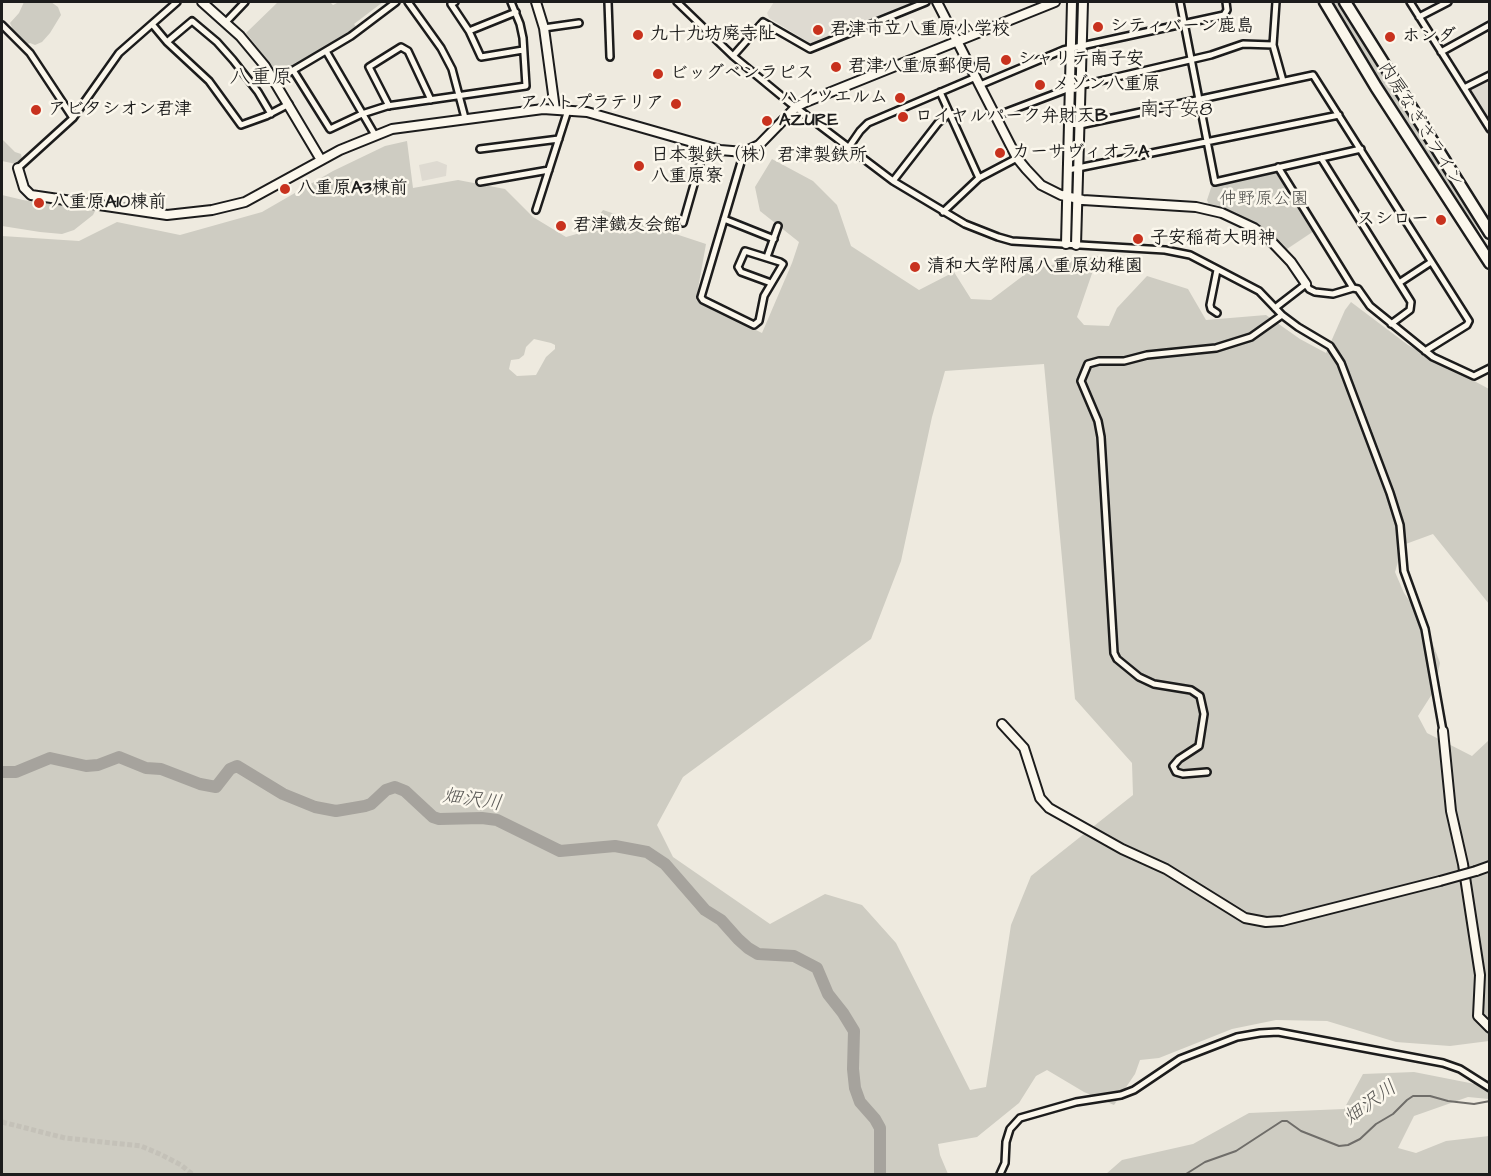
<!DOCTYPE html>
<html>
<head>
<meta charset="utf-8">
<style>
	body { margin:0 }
	#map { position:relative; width:1491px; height:1176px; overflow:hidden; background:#eeeadf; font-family:"Architects Daughter",sans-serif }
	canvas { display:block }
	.frame { position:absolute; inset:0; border:3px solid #1c1c1c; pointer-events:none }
</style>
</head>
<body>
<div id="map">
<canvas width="1491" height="1176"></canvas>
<div class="frame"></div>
</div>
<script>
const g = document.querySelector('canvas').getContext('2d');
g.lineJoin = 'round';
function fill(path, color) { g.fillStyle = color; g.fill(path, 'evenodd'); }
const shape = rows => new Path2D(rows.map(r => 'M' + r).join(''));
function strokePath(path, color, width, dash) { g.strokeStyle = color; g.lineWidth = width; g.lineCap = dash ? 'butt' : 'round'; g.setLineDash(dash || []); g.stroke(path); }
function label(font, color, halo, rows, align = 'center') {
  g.font = font + ' "Architects Daughter","Klee One",sans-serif'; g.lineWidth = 5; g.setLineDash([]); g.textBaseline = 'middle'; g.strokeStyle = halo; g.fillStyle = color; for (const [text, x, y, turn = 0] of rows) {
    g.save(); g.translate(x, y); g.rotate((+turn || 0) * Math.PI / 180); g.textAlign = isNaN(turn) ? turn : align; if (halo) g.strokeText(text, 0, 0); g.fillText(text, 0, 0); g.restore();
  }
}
const built = shape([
	[774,2,914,2,811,44,769,18,767,13],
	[1489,77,1489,121,1470,88],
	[437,161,447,165,446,176,422,181,419,165]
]);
const green = shape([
	[24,2,51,2,58,7,61,15,50,33,42,42,35,45,30,43,25,45,15,34,10,23,19,13],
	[278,2,330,2,333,5,339,2,383,2,354,24,357,28,281,73,276,71,246,33],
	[1330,2,1339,2,1366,42,1456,184,1484,242,1440,182],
	[2,139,15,152,21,154,22,159,16,164,2,161],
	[407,141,413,188,458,180,505,189,533,217,566,237,587,231,603,210,706,244,696,300,762,333,792,263,799,242,760,211,755,187,772,159,813,181,837,205,851,246,919,290,954,272,971,299,991,300,1028,272,1042,267,1098,256,1077,317,1084,325,1109,326,1117,308,1147,276,1188,289,1206,320,1266,315,1300,339,1326,353,1345,310,1351,302,1408,345,1489,389,1489,604,1433,534,1403,545,1395,572,1404,593,1425,623,1440,663,1434,691,1418,716,1427,733,1472,756,1489,740,1489,1041,1450,1046,1396,1042,1327,1021,1276,1020,1232,1029,1159,1058,1140,1060,1135,1074,1114,1105,1084,1092,1047,1070,1036,1076,1019,1103,977,1137,938,1144,940,1155,948,1174,2,1174,2,236,79,241,117,222,180,235,262,212,333,171,385,146],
	[534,339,551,343,555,345,555,349,546,357,536,375,517,376,509,369,511,360,519,359,524,355,526,347],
	[1044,364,1075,699,1132,763,1133,795,1031,876,1011,925,986,1087,970,1090,896,943,862,905,825,894,770,924,673,857,657,825,683,777,871,639,901,561,932,417,945,371],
	[1276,172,1314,231,1287,249,1255,224,1209,205,1207,200,1212,185],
	[2,195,23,200,95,211,93,215,74,230,62,234,40,232,2,226],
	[1414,1072,1480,1085,1489,1079,1489,1099,1468,1097,1414,1116,1398,1148,1416,1153,1446,1141,1489,1136,1489,1174,1106,1174,1122,1160,1193,1144,1249,1113,1344,1109,1363,1074]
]);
const stream = shape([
	[1186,1174,1205,1162,1236,1151,1282,1121,1287,1121,1301,1131,1339,1146,1348,1145,1360,1139,1376,1124,1393,1114,1407,1100,1413,1096,1430,1096,1448,1101,1474,1104,1490,1101]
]);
const river = shape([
	[2,772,16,772,50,758,86,766,98,765,119,757,146,768,161,769,200,784,216,787,230,769,237,766,283,794,315,807,336,811,365,806,371,804,386,790,395,787,405,791,433,817,439,819,482,818,497,820,560,851,615,846,647,852,665,864,705,910,721,920,738,939,748,948,758,954,794,956,817,968,828,994,843,1013,854,1031,853,1069,855,1088,860,1102,875,1119,880,1128,880,1174]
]);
const streetTunnel = shape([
	[2,1122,65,1138,141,1146,162,1155,181,1165,192,1174]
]);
const street = shape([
	[408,2,441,48,452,69,465,118],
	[455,2,451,4,469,31,481,57,523,50],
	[608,2,610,57],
	[677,2,733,56,790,103,893,181,965,224,998,237,1012,241,1165,250,1190,255,1259,291,1282,315,1298,327,1330,346,1341,363,1390,493,1400,525,1404,571,1425,629,1443,731],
	[1180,2,1215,182,1361,149],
	[1276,2,1273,45,1283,81],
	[1410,2,1490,129],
	[1419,17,1448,2],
	[225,23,245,2],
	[152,24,167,42,209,81,241,125,266,116,289,104],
	[2,25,30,53,73,118],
	[544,28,579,23],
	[469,31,516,12],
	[167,42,192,21,217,42,233,60,258,92,271,114],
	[326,51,375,135],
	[1441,52,1490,25],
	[733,56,763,22,810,49,926,2],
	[293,70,330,129,362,114,387,106,526,86,523,38,520,24,511,2],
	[275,81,351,36,396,2],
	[980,85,1063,50,1224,15,1227,10,1226,2],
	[1464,88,1490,75],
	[940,92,979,178],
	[389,106,369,67,401,47,408,51,431,100],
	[996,116,1070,88,1211,55,1243,44,1273,45],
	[1069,124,1080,125,1313,75,1469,321,1467,325,1425,351],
	[849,147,860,131,868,123,976,77],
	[480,149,559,139],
	[744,152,701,297,703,300,754,325,759,321,764,296,783,264,780,262,745,251,738,267,741,272,771,283],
	[1321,158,1411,302,1410,310,1391,324],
	[1278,167,1353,288],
	[18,168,73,118,119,53,177,2],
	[1068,170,1339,115],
	[893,181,938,123,950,113],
	[480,182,549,170],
	[536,210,568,110],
	[943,212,979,178,1017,158],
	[724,219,774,239],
	[683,223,705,146],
	[767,257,778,226],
	[1399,283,1431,262],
	[1275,308,1306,284,1309,289,1315,292,1333,294,1353,288,1358,289,1370,306,1433,357,1474,376,1490,368],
	[1217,313,1211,309,1210,305,1217,270],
	[1207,772,1183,774,1176,772,1173,766,1179,759,1199,746,1204,714,1200,696,1191,690,1154,684,1139,677,1117,659,1114,653,1101,437,1098,421,1081,381,1088,364,1099,361,1124,361,1147,355,1216,348,1251,337,1282,315],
	[1000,1174,1005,1163,1006,1142,1010,1129,1020,1118,1076,1102,1121,1095,1134,1090,1180,1059,1237,1037,1260,1033,1278,1032,1443,1063,1460,1069,1490,1088]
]);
const secondary = shape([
	[202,2,240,36,265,66,321,160],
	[536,2,544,28,555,109],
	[937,2,1017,158,1026,169,1041,185,1061,195,1083,200,1196,207,1222,213,1254,228,1271,241,1291,262,1306,284],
	[18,168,24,188,31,195,167,215,212,210,245,202,340,150,392,129,543,109,587,112,720,150,744,152,759,145,796,107,806,102,1055,2],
	[1066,244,1072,2],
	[1076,245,1083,2],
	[1002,724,1024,748,1040,798,1049,808,1122,849,1166,869,1245,918,1266,922,1282,921,1440,881],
	[1443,731,1451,811,1463,864,1480,975,1478,1016,1490,1028],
	[1476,871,1490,866]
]);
const highway = shape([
	[1325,2,1376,87,1490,263],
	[1345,2,1490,233]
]);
const secondaryBridge = shape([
	[1440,881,1476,871]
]);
const markers = [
	[1098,27,6,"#c8321e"],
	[818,30,6,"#c8321e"],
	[638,35,6,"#c8321e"],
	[1390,37,6,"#c8321e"],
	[1006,60,6,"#c8321e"],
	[836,67,6,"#c8321e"],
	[658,74,6,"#c8321e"],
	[1040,85,6,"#c8321e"],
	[900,98,6,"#c8321e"],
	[676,104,6,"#c8321e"],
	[36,110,6,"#c8321e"],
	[903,117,6,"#c8321e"],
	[767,121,6,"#c8321e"],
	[1000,153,6,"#c8321e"],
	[639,166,6,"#c8321e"],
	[285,189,6,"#c8321e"],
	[39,203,6,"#c8321e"],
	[1441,220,6,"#c8321e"],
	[561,226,6,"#c8321e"],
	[1138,239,6,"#c8321e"],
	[915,267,6,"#c8321e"]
];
const poiNames = [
	["シティバーン鹿島",1110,27],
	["君津市立八重原小学校",830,30],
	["九十九坊廃寺阯",650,35],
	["ホンダ",1402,37],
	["シャリテ南子安",1018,60],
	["君津八重原郵便局",848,67],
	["ビッグベンラピス",670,74],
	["メゾン八重原",1052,85],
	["ハイツエルム",888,98,"right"],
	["アハトプラテリア",664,104,"right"],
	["アビタシオン君津",48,110],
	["ロイヤルパーク弁財天B",915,117],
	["AZURE",779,121],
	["カーサヴィオラA",1012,153],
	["日本製鉄（株）君津製鉄所",651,156],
	["八重原寮",651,177],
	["八重原A3棟前",297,189],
	["八重原A10棟前",51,203],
	["スシロー",1429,220,"right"],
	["君津鐵友会館",573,226],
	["子安稲荷大明神",1150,239],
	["清和大学附属八重原幼稚園",927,267]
];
const streetNames = [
	["内房なぎさライン",1420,125,58]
];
const parkNames = [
	["仲野原公園",1264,200]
];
const neighbourhoodNames = [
	["南子安8",1176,111]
];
const waterNames = [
	["畑沢川",472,801,8],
	["畑沢川",1371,1104,-36]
];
const quarterNames = [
	["八重原",261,79]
];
fill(built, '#dedad1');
fill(green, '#ceccc2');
strokePath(stream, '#6f6d69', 2);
strokePath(river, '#a6a39d', 12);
strokePath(streetTunnel, '#c4c1b8', 5, [5, 2.5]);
strokePath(street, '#1c1c1c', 10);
strokePath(secondary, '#1c1c1c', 12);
strokePath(highway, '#1c1c1c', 15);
strokePath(street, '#fbf7ec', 5);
strokePath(secondary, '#fbf7ec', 8);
strokePath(highway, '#fbf7ec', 10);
strokePath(secondaryBridge, '#1c1c1c', 12, []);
strokePath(secondaryBridge, '#fbf7ec', 8);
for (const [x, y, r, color] of markers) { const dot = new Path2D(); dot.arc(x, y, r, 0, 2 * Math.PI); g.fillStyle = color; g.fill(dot); strokePath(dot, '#fbf7ec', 2); }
label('bold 18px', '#1c1c1c', '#fbf7ec', poiNames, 'left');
label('18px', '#1c1c1c', '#fbf7ec', streetNames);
label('18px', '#51514e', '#fbf7ec', parkNames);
label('20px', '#1c1c1c', '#fbf7ec', neighbourhoodNames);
label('italic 20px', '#5a5956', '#fbf7ec', waterNames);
label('21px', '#1c1c1c', '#fbf7ec', quarterNames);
</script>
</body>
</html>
